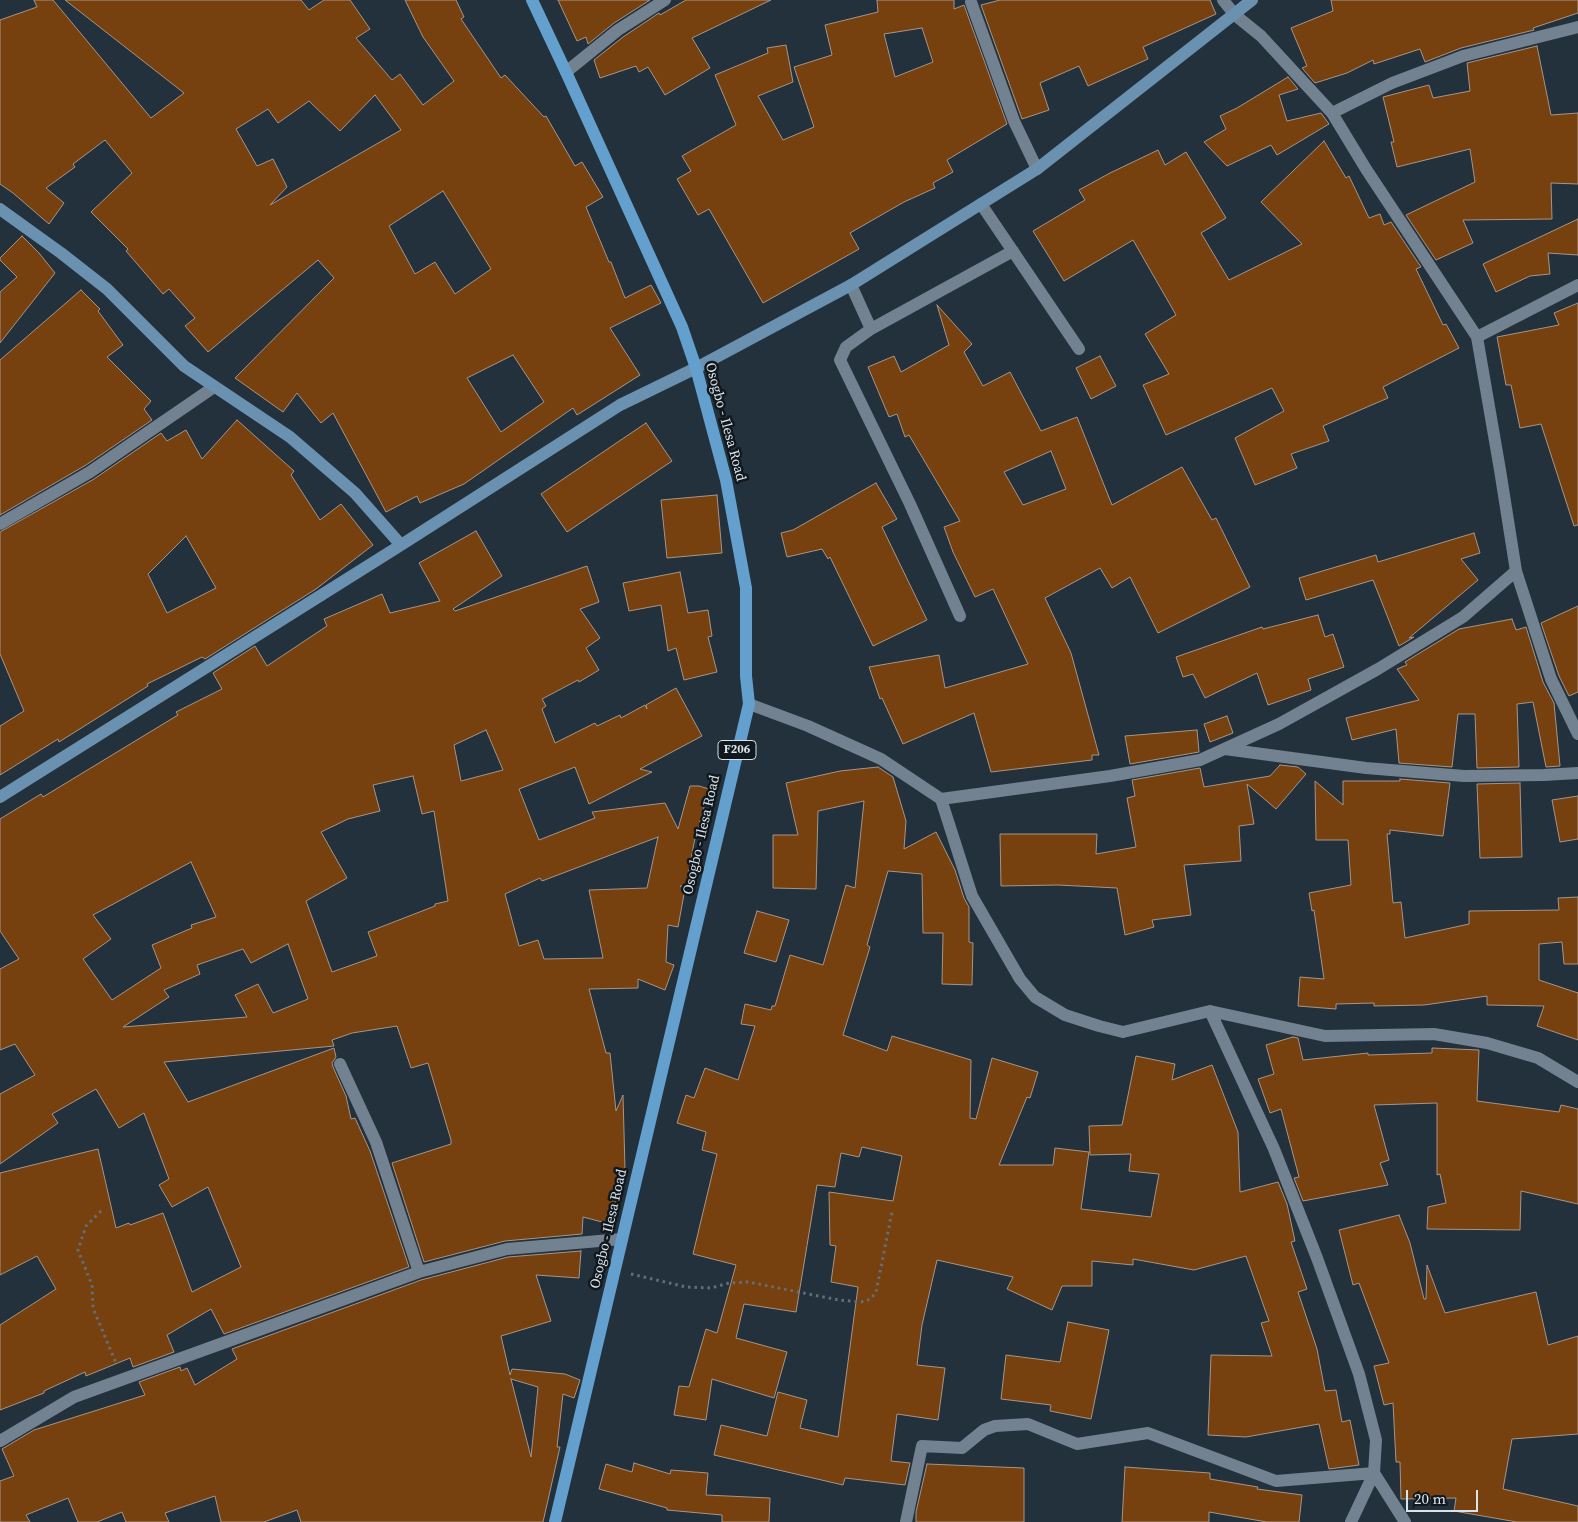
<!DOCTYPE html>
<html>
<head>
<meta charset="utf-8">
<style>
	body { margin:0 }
	#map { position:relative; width:1578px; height:1522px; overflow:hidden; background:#22313c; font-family:"Source Serif 4",serif }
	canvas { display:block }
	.scale { position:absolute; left:1406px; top:1490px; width:72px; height:22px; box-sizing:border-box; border:2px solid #d9e3ea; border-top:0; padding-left:6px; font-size:15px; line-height:18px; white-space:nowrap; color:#d9e3ea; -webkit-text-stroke:4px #11181d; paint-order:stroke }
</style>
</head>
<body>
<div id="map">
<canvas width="1578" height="1522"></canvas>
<div class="scale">20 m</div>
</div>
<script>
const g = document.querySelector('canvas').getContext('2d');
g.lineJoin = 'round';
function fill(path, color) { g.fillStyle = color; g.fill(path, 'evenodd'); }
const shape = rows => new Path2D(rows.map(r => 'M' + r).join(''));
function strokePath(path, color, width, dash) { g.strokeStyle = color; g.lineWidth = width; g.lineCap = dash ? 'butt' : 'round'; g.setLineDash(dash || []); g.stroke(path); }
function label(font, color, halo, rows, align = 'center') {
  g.font = font + ' "Source Serif 4",serif'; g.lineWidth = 5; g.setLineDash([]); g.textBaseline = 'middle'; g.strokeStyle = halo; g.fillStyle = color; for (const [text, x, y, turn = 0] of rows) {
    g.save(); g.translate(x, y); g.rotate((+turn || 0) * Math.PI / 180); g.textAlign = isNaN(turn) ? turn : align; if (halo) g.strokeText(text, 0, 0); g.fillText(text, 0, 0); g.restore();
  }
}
const building = shape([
	[34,0,53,0,151,118,184,93,65,0,301,0,309,10,324,0,350,0,370,29,356,38,392,80,400,74,423,105,454,81,423,37,405,0,456,0,464,17,461,19,501,78,505,75,544,117,546,116,575,166,582,162,603,197,586,207,609,262,611,262,625,298,651,285,661,303,610,328,640,375,577,415,573,408,464,484,420,503,417,496,386,512,333,413,321,423,297,393,283,412,235,378,334,278,318,260,208,352,185,326,195,318,169,289,163,294,126,251,128,249,91,212,132,173,105,140,73,164,75,167,46,188,64,203,49,224,13,193,0,184,0,20,37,7,34,0],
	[375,95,401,130,270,205,287,187,273,159,257,166,236,129,268,109,278,123,309,101,340,131,375,95],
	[443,191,491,269,455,294,435,262,415,274,389,226,443,191],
	[513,355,544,402,501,432,467,378,513,355],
	[558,0,650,0,614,23,588,44,586,37,577,41,558,0],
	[686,0,771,0,692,38,710,68,665,95,648,67,639,72,636,66,600,78,594,60,623,37,659,13,660,15,686,0],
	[877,0,954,0,954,9,964,5,1007,124,947,160,953,172,933,183,935,188,904,202,850,233,859,249,763,303,709,209,698,215,677,179,691,171,682,156,736,125,715,75,768,53,767,48,786,45,793,82,758,96,783,140,814,127,794,67,832,55,825,25,878,12,877,0],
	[922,28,933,62,895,77,884,34,922,28],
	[1000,0,1210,0,1216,14,1143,47,1148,59,1088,86,1079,66,1040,83,1049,110,1022,119,981,5,1000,0],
	[1331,0,1578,0,1578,13,1533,28,1534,30,1461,48,1425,62,1420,49,1374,64,1373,60,1347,73,1315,83,1302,68,1307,66,1291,28,1333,11,1331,0],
	[1537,46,1551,115,1578,113,1578,184,1551,183,1552,219,1463,220,1473,243,1436,260,1406,215,1475,182,1470,149,1397,167,1391,142,1394,142,1383,97,1429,85,1433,98,1470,91,1467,63,1537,46],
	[1288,77,1298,89,1279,95,1287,121,1321,113,1329,124,1277,155,1271,145,1227,166,1204,142,1226,129,1220,116,1237,108,1288,77],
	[1324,141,1346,178,1349,176,1369,218,1380,214,1384,225,1391,222,1421,267,1416,269,1443,325,1446,324,1459,348,1383,387,1388,398,1323,426,1329,441,1291,454,1297,468,1255,485,1235,438,1284,411,1272,388,1166,435,1143,385,1169,374,1145,334,1176,315,1133,240,1064,281,1033,231,1085,200,1079,190,1110,173,1158,150,1165,165,1186,152,1226,218,1201,233,1229,280,1302,244,1261,202,1324,141],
	[1578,219,1578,255,1548,253,1550,274,1530,276,1496,292,1483,264,1578,219],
	[22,236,39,253,55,273,0,343,0,292,17,277,0,260,0,258,22,236],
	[81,290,100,309,98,311,123,345,107,357,151,401,144,409,152,420,86,465,0,515,0,360,81,290],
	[1578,303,1578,525,1574,526,1541,424,1520,428,1511,385,1506,385,1497,337,1559,325,1554,313,1578,303],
	[937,305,972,344,964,352,983,386,1010,372,1041,431,1077,417,1112,505,1182,467,1212,520,1216,518,1250,587,1158,633,1130,577,1112,588,1100,568,1045,598,1071,653,1099,755,1092,755,1092,760,991,772,974,713,903,744,882,698,880,699,869,667,939,655,945,688,1028,664,993,589,975,597,953,552,944,527,960,521,909,435,905,437,897,414,889,417,868,367,894,356,901,372,949,345,937,305],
	[1051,451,1066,489,1023,505,1004,472,1051,451],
	[1100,356,1116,386,1091,399,1076,368,1100,356],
	[237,420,294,471,291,475,320,520,341,504,373,545,316,589,205,659,202,657,147,684,148,686,59,742,58,739,0,775,0,726,24,711,0,654,0,532,94,479,161,433,167,441,186,430,202,459,237,420],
	[186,536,216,588,167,613,148,574,186,536],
	[646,423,672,461,567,532,541,494,646,423],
	[876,483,897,519,882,527,927,620,873,646,830,557,828,559,822,549,787,557,781,533,793,530,876,483],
	[717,495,722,553,667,558,661,500,717,495],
	[476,531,502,576,453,609,455,611,587,566,599,602,580,609,600,638,586,648,599,670,579,682,578,680,542,699,546,706,542,709,555,743,595,723,597,726,620,715,621,718,645,705,647,709,646,705,676,688,702,736,640,769,652,772,589,804,575,767,519,789,539,840,595,818,592,812,665,803,678,829,690,786,699,786,709,789,694,843,686,886,680,886,685,889,678,927,668,925,666,962,674,965,665,990,638,979,638,988,589,989,606,1053,610,1053,616,1111,623,1095,625,1169,610,1224,583,1217,582,1234,505,1241,424,1262,392,1163,451,1144,451,1140,428,1063,411,1068,397,1026,352,1033,332,1040,334,1046,164,1062,188,1102,334,1048,336,1057,332,1063,333,1067,346,1096,351,1119,355,1118,370,1151,409,1267,224,1334,211,1309,167,1335,174,1352,133,1367,130,1358,86,1376,85,1372,44,1391,44,1393,0,1410,0,1325,56,1289,37,1256,0,1275,0,1173,98,1149,116,1228,129,1223,130,1225,163,1213,192,1292,241,1267,208,1187,172,1207,159,1185,169,1179,144,1113,119,1128,96,1089,52,1114,58,1123,0,1164,0,1094,35,1075,15,1044,0,1050,0,969,19,959,0,931,0,819,41,794,43,797,178,715,176,712,222,689,213,673,255,646,267,666,327,626,324,619,382,594,390,613,440,601,419,563,476,531],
	[486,730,503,770,461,781,454,745,486,730],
	[413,776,422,814,434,811,448,901,435,904,435,906,368,932,377,956,332,972,306,901,347,878,321,832,348,819,380,811,373,785,413,776],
	[658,837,647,888,589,890,603,958,544,959,538,940,519,946,505,894,540,878,542,881,658,837],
	[191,862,216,917,191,925,192,928,152,945,161,968,112,1000,83,959,111,939,93,915,191,862],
	[288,944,308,999,273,1013,258,984,235,995,247,1017,123,1027,169,997,164,990,200,974,197,965,243,949,251,963,288,944],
	[1474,533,1480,553,1461,559,1478,580,1409,638,1414,637,1399,646,1373,580,1306,600,1299,578,1376,555,1378,562,1474,533],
	[680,572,688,613,708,610,712,636,708,637,717,672,684,680,676,648,668,651,661,605,629,611,623,583,680,572],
	[1578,606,1578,692,1569,696,1559,676,1541,623,1578,606],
	[1318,615,1325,637,1333,634,1344,667,1308,679,1311,690,1268,705,1257,673,1205,698,1193,674,1183,677,1176,657,1262,627,1263,629,1318,615],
	[1512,619,1516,630,1526,627,1543,682,1554,703,1560,766,1546,767,1533,702,1517,704,1519,767,1477,768,1475,714,1458,714,1452,767,1399,763,1396,729,1352,740,1346,718,1419,700,1397,669,1407,665,1405,662,1459,629,1512,619],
	[1227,716,1233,733,1210,742,1204,724,1227,716],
	[1197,730,1199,752,1130,764,1125,736,1197,730],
	[1280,765,1298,767,1306,774,1276,809,1247,784,1254,824,1239,826,1241,861,1184,865,1191,915,1152,920,1154,927,1125,935,1117,888,1058,885,1001,886,1000,834,1097,834,1096,854,1136,847,1127,798,1135,796,1132,780,1200,768,1204,787,1270,776,1280,765],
	[878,767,893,777,906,821,904,849,936,832,955,870,964,898,969,907,969,942,973,943,972,985,942,984,943,933,923,933,922,874,888,871,867,945,870,947,843,1035,887,1051,892,1036,971,1060,970,1118,976,1119,992,1058,1038,1072,1030,1098,1027,1097,999,1165,1053,1165,1055,1148,1089,1152,1081,1209,1151,1217,1159,1174,1129,1171,1131,1154,1090,1155,1089,1126,1122,1125,1136,1056,1175,1064,1172,1080,1212,1065,1238,1132,1240,1192,1278,1182,1287,1204,1295,1241,1291,1242,1307,1289,1298,1292,1317,1349,1325,1391,1336,1390,1342,1422,1350,1420,1359,1465,1329,1469,1319,1424,1246,1437,1208,1435,1211,1355,1272,1356,1261,1323,1269,1321,1246,1256,1194,1270,1133,1259,1133,1265,1092,1261,1092,1286,1062,1286,1052,1310,1007,1289,1013,1277,937,1260,922,1325,917,1365,945,1368,938,1420,897,1414,891,1461,910,1463,905,1485,845,1478,843,1485,714,1455,721,1425,767,1436,778,1392,807,1400,800,1428,838,1437,858,1287,831,1282,836,1246,830,1245,829,1192,893,1201,902,1156,862,1147,859,1157,841,1153,835,1187,817,1185,796,1312,744,1304,736,1338,787,1352,774,1398,712,1379,706,1420,674,1415,679,1386,689,1387,706,1329,717,1333,736,1265,693,1254,717,1154,702,1150,706,1132,677,1123,686,1095,694,1098,705,1068,738,1080,755,1026,741,1024,745,1004,771,1010,772,1006,775,1006,790,955,823,965,846,885,855,888,864,801,818,811,816,889,773,888,773,835,798,835,786,783,840,771,878,767],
	[1400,779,1450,783,1443,836,1390,830,1390,834,1387,834,1393,903,1401,902,1405,938,1469,924,1469,911,1559,910,1558,898,1578,897,1578,964,1564,964,1562,942,1539,944,1539,980,1578,993,1578,1040,1537,1026,1544,1006,1487,1005,1487,996,1424,1005,1374,1006,1374,1003,1336,1004,1336,1009,1298,1006,1300,977,1324,979,1314,910,1312,911,1309,893,1351,885,1348,840,1316,840,1315,781,1343,805,1343,781,1400,781,1400,779],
	[1520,783,1522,857,1480,858,1477,784,1520,783],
	[1578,796,1578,839,1560,842,1552,800,1578,796],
	[757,911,789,920,776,962,744,953,757,911],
	[1293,1037,1298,1038,1303,1060,1368,1053,1368,1055,1432,1053,1432,1048,1479,1050,1477,1101,1559,1112,1561,1105,1578,1109,1578,1204,1521,1191,1520,1230,1427,1229,1428,1207,1446,1203,1440,1174,1437,1175,1437,1103,1374,1105,1389,1160,1380,1163,1388,1185,1303,1201,1294,1178,1299,1177,1281,1109,1270,1113,1258,1079,1274,1074,1266,1045,1293,1037],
	[1399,1215,1410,1243,1424,1299,1426,1299,1427,1265,1445,1313,1536,1292,1548,1345,1578,1336,1578,1434,1512,1439,1503,1489,1578,1506,1578,1522,1517,1522,1454,1511,1456,1498,1401,1499,1400,1462,1396,1462,1393,1403,1384,1405,1374,1366,1389,1363,1359,1283,1353,1285,1339,1230,1399,1215],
	[581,1251,579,1278,536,1275,551,1321,501,1336,510,1375,512,1369,565,1374,580,1380,574,1398,563,1394,557,1447,560,1447,543,1522,301,1522,297,1510,264,1522,221,1522,215,1496,165,1513,169,1522,126,1522,122,1512,97,1522,78,1522,68,1498,26,1515,30,1522,0,1522,0,1481,14,1476,2,1449,34,1430,145,1395,139,1382,180,1367,181,1371,187,1368,195,1385,237,1359,232,1349,421,1280,508,1257,581,1251],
	[511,1379,538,1387,531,1457,511,1379],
	[1068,1322,1109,1330,1091,1419,1050,1411,1051,1405,1001,1399,1006,1355,1060,1362,1068,1322],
	[634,1463,670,1474,671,1470,708,1473,706,1495,770,1498,769,1522,722,1522,722,1515,667,1510,667,1508,599,1489,606,1464,632,1472,634,1463],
	[927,1464,1024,1468,1024,1522,916,1522,916,1512,927,1464],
	[1125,1467,1210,1473,1210,1479,1258,1487,1257,1489,1302,1495,1299,1522,1267,1522,1209,1512,1209,1522,1122,1522,1125,1467]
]);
const path = shape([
	[101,1211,86,1226,78,1250,92,1285,93,1308,116,1363],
	[631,1274,686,1287,711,1288,729,1283,748,1282,839,1300,861,1302,871,1299,876,1292,892,1212]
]);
const street = shape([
	[1223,0,1235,15,1261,36,1332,113,1366,169,1477,337,1500,470,1516,571,1551,679,1578,734],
	[971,2,1014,121,1037,169],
	[566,72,618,30,665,0],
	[1332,113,1392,83,1463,56,1578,27],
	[981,204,1079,349],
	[851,285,871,329],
	[1477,337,1578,285],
	[0,524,90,472,214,387],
	[960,616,910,504,840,360,846,347,871,329,1013,251],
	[749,704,808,726,881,759,941,799,972,896,1020,979,1035,997,1065,1015,1099,1026,1123,1032,1210,1011,1325,1036,1434,1034,1487,1043,1538,1058,1578,1082],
	[1225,749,1366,768,1464,776,1544,775,1578,773],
	[941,799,1110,776,1200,760,1279,724,1378,669,1463,617,1516,571],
	[1210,1011,1274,1149,1317,1258,1359,1374,1376,1440,1374,1473,1351,1522],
	[340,1064,376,1142,419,1272],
	[0,1441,74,1397,419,1272,507,1249,622,1239],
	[1374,1473,1405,1522],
	[906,1522,922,1446,962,1448,984,1430,995,1426,1028,1424,1077,1444,1148,1433,1276,1481,1374,1473]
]);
const secondary = shape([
	[0,209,61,253,107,289,184,366,290,437,355,493,401,545],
	[0,797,401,545,620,405,696,368,851,285,1037,169,1252,0]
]);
const primary = shape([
	[532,0,566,72,682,327,696,368,726,480,746,588,746,676,749,704,555,1522]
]);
const shields = [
	[737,750,38]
];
const shieldNames = [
	["F206",737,750]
];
const streetNames = [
	["Osogbo - Ilesa Road",725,422,75],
	["Osogbo - Ilesa Road",702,835,-77],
	["Osogbo - Ilesa Road",609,1229,-77]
];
fill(building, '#76410f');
strokePath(building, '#a79588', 1);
strokePath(path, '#626f79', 3, [2.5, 4]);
strokePath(street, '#728290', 12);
strokePath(secondary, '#6a91af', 12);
strokePath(primary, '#63a0cd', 12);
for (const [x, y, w] of shields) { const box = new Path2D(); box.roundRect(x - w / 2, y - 9.5, w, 19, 4); g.fillStyle = '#11181d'; g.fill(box); strokePath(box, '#d9e3ea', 1); }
label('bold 12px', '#d9e3ea', null, shieldNames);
label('14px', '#d9e3ea', '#11181d', streetNames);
</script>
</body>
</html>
